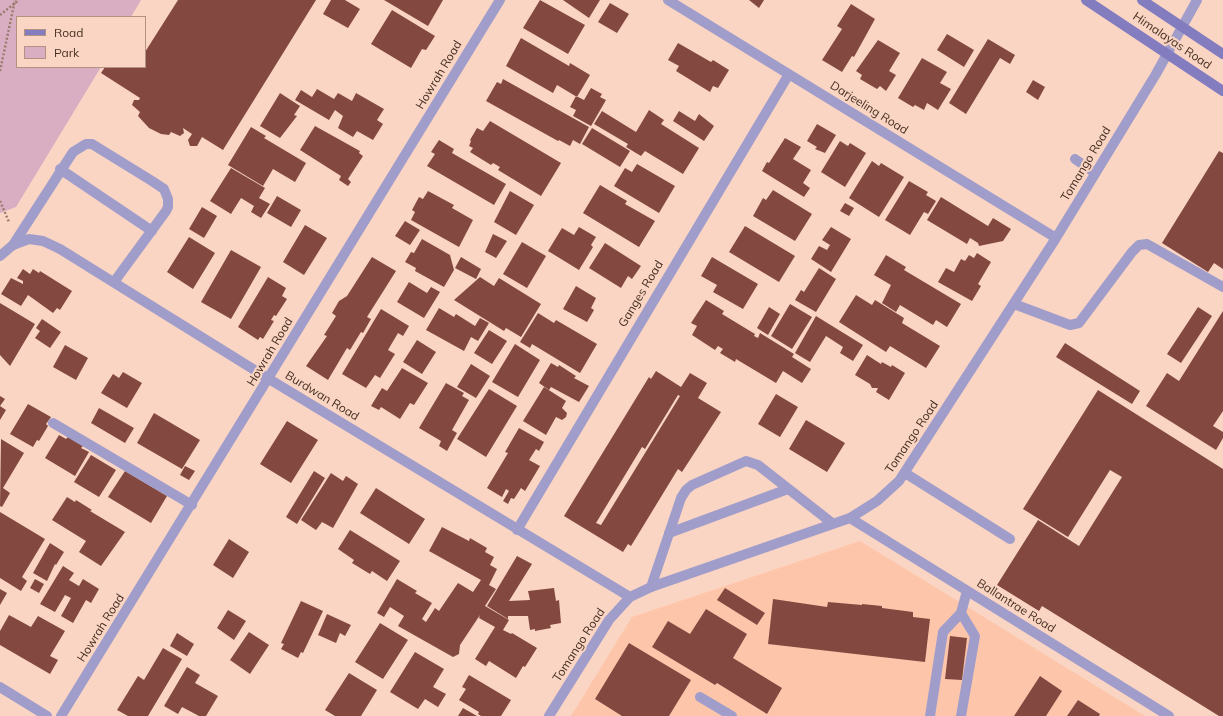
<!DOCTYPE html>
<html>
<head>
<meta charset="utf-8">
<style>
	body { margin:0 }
	#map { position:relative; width:1223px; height:716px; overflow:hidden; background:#fad5c3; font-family:Mulish,sans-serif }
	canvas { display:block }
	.legend { position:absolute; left:16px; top:16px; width:130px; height:52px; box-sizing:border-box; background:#fad5c3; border:1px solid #b29383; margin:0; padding:5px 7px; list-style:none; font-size:12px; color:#473024 }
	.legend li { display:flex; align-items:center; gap:8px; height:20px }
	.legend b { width:20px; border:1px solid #b29383 }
</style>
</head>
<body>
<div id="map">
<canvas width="1223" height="716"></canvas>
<ul class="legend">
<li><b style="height:5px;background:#837cbf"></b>Road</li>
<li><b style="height:11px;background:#d9aec3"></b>Park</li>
</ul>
</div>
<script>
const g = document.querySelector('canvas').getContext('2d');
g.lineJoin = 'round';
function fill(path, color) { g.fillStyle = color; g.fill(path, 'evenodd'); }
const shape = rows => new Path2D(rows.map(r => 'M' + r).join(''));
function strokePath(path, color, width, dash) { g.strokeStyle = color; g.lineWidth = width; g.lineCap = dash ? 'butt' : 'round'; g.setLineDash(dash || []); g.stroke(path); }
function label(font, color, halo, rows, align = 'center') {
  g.font = font + ' Mulish,sans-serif'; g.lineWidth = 4; g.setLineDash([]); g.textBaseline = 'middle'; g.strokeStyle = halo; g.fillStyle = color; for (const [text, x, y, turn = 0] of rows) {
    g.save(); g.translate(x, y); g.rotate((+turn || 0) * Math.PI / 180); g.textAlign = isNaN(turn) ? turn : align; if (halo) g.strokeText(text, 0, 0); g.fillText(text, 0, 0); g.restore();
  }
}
const built = shape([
	[860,541,1145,716,571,716,632,617]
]);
const green = shape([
	[0,0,141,0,131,17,17,17,17,67,101,67,16,207,0,213]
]);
const building = shape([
	[178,0,316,0,223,150,202,137,197,146,190,146,188,140,192,134,183,128,184,133,180,136,171,132,169,135,161,134,149,128,138,116,140,112,132,105,134,100,139,100,140,98,101,73,105,67,145,67,145,52],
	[331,0,345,0,360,9,348,28,323,14],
	[384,0,443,0,428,26],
	[540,0,585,25,568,54,523,28],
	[563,0,600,0,589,18],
	[749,0,764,0,759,8],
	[610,3,629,14,617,33,598,22],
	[851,4,875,19,854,57,852,56,842,72,822,60,842,29,837,26],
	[392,10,435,36,426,50,422,49,411,68,371,44],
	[947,34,974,50,964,67,937,50],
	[521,38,569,66,570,63,590,75,577,97,557,85,553,93,506,66],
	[988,39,1015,55,1010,64,1000,58,966,114,949,103],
	[878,40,900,53,889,71,896,75,886,91,880,86,877,89,860,79,862,75,856,71],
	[678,43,711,62,713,60,729,70,718,88,713,86,710,92,676,71,679,66,668,60],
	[922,58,947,72,940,83,951,89,938,110,927,103,924,110,915,105,913,107,898,98],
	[503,79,589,127,580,144,573,140,570,146,559,140,558,141,486,101,497,82,501,84],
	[1033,80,1045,87,1038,100,1026,92],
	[591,88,602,94,600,97,606,100,591,126,573,116,576,110,570,107,576,96,584,100],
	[317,89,334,99,338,93,352,101,356,93,384,109,377,120,383,124,373,140,357,131,353,137,338,128,343,116,335,110,329,120,295,100,301,90,312,97],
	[280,93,300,106,294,115,297,116,280,138,260,126],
	[649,110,664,120,661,124,699,148,683,174,645,151,641,156,626,147,628,144,594,124,602,111,636,132],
	[679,111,695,121,699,114,714,126,704,141,673,121],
	[490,121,561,163,541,196,498,170,500,167,493,163,491,165,470,152,473,148,469,146,471,141,470,140,477,128,483,131],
	[817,124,836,135,825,153,815,149,817,147,807,141],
	[315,126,360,151,359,153,363,156,348,179,351,182,348,186,339,180,341,176,300,150],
	[251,127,266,136,264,138,306,163,295,182,273,169,263,186,228,165],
	[592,128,630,151,620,167,582,144],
	[785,138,801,147,793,159,811,170,803,183,810,188,804,197,762,171,767,162,769,163],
	[439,140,454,149,452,153,506,184,494,205,427,166,435,154,431,152],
	[840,141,848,146,850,143,866,153,845,187,821,172],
	[1219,151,1223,153,1223,269,1214,263,1208,272,1162,243],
	[872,161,879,166,881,163,904,177,879,217,849,198],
	[637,164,675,186,659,213,614,186,625,168,632,172],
	[231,168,265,188,259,198,270,204,261,218,251,212,254,206,241,198,231,214,210,201],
	[909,181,928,192,926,195,936,201,928,214,924,212,910,235,885,220],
	[600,185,627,201,625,204,655,221,639,247,583,213],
	[773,190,812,214,795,241,753,216,763,198,766,200],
	[428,191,454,205,452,208,473,220,459,247,411,220,415,212,412,210,419,197,423,199],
	[510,191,534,205,516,235,494,222],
	[277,196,301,210,291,227,267,213],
	[941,197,988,226,993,218,1011,229,1003,241,979,246,978,243,970,238,967,244,927,220],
	[845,203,854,208,849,216,840,211],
	[202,207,217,216,204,238,189,229],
	[405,221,420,230,410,245,395,236],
	[305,225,327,238,304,275,283,262],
	[745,226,795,256,779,282,729,252],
	[579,227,596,237,591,245,593,247,579,270,548,251,562,228,574,235],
	[831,227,851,239,831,272,811,259,819,246,827,250,830,245,822,240],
	[493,234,507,241,496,258,485,252],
	[189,237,215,253,193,289,167,272],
	[422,239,450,255,454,270,444,287,415,271,416,268,405,262,411,252,414,253],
	[522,242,546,256,527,288,503,274],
	[605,243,641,266,632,279,628,276,621,288,589,268],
	[231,250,261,267,231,319,201,302],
	[977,253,991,262,978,284,981,286,972,301,938,282,946,268,954,272,961,259,965,261,969,255,974,258],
	[886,255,906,267,904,270,961,304,947,327,936,320,933,325,900,305,896,312,882,303,891,285,874,275],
	[372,257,396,271,367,317,371,319,363,333,361,332,350,350,347,348,328,380,306,366,327,336,324,335,336,316,332,313,339,301,347,296],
	[461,257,481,269,476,279,455,268],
	[712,257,758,284,743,309,713,292,717,285,701,276],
	[819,268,836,279,816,312,795,300,801,290,804,292],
	[23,269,30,274,33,269,39,273,40,271,72,291,60,310,57,308,53,313,28,295,21,306,1,294,11,278,23,284,23,281,17,278],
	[268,277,286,288,282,296,287,299,276,316,274,315,271,320,274,321,263,339,260,337,258,340,238,327],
	[480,277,494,286,499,278,541,304,521,337,506,328,504,331,454,300],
	[409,282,427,293,431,287,440,292,424,318,397,302],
	[576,286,596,298,591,308,594,310,587,322,563,309],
	[856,295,872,305,875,300,904,318,902,323,940,346,926,368,890,346,886,352,839,322],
	[706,300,724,311,722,314,755,334,754,336,758,338,760,333,794,354,792,357,811,369,802,383,783,371,776,383,736,359,735,362,720,353,723,349,718,346,715,350,692,335,697,326,691,323],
	[0,303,35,324,10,366,0,355],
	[790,304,812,317,792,349,771,336],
	[769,307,780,314,768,335,757,328],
	[1198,307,1212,316,1181,363,1167,354],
	[439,308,454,317,456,314,475,326,480,318,489,323,478,341,471,337,464,351,426,330],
	[381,309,409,326,403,336,398,333,388,350,395,354,380,378,375,375,366,388,342,374],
	[1223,311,1223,411,1213,426,1223,432,1223,438,1216,450,1146,406,1167,373,1179,381],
	[538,313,554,323,556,320,597,344,580,373,532,344,530,348,520,342],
	[816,316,863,345,853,361,840,353,843,347,826,336,810,362,795,353],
	[42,319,61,332,50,348,35,338,40,331,36,328],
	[489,330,507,341,492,364,474,353],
	[417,340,436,352,422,374,403,362],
	[1065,343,1140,391,1132,404,1056,357],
	[515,344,540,360,518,397,492,382],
	[65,345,88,358,76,380,53,367],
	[867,355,881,364,882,362,891,367,892,365,905,373,889,400,876,392,878,388,872,388,870,384,855,375],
	[551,363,558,367,559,365,576,376,574,378,589,386,579,402,551,387,549,390,539,383],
	[471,364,490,376,476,398,457,387],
	[402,368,428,383,414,405,410,403,400,419,381,407,379,410,371,406,382,388,387,391],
	[656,371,681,387,690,373,707,383,698,398,721,412,682,472,678,469,631,546,628,544,623,552,564,516,649,377,651,379],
	[678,395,680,396,601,525,596,523,642,447,645,449],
	[123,372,142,383,127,408,101,393,113,374,119,378],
	[446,383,464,393,462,396,469,400,452,430,457,433,447,451,439,446,441,441,419,428],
	[544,387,566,401,562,408,567,413,566,417,562,420,556,417,546,435,523,421],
	[489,389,517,406,486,457,457,439],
	[1098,390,1223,469,1223,716,1219,716,1042,606,1039,611,997,585,1038,520,1079,546,1122,477,1110,470,1068,537,1023,509],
	[776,394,798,407,780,437,758,424],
	[0,396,5,399,0,406,6,410,0,420],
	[28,404,51,417,46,424,48,426,39,441,37,440,33,447,10,434],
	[99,408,134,428,125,443,91,423],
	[154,413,200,440,182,469,137,443],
	[806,420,845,443,827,472,789,449],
	[287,421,318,440,291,483,260,464],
	[519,428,544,442,539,451,536,449,529,460,540,466,525,491,521,488,514,499,511,498,508,504,503,501,509,491,506,489,502,497,487,488,508,453,505,452],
	[59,435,66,439,68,437,83,446,81,448,89,452,75,476,45,458],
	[1,439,24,453,3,488,10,493,2,507,0,506],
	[91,455,116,470,99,497,74,482],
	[185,466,195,471,189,480,180,475],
	[125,471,167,496,151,523,108,497],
	[314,471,325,478,297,524,286,517],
	[331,473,343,481,346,476,358,484,333,528,322,522,316,530,301,520],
	[376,488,425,519,409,544,360,513],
	[67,497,75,502,76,500,92,510,90,511,125,532,101,566,79,552,86,541,52,520],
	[0,512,45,539,22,577,27,581,21,591,0,578],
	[442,527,469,541,470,538,487,548,485,552,494,557,490,565,497,569,489,585,496,589,485,606,509,620,503,630,511,634,512,633,537,648,525,667,523,666,516,678,489,661,486,666,475,659,495,627,479,618,480,615,460,645,459,654,453,657,398,626,404,616,390,607,384,617,377,613,397,579,417,591,415,593,432,603,422,619,426,622,435,608,439,611,458,583,473,592,481,580,429,551],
	[350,530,400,561,387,581,372,571,370,574,352,563,354,560,338,549],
	[229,539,249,552,233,578,213,565],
	[50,543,64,552,56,565,55,564,47,581,33,573],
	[517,556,532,564,509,601,530,600,528,591,554,588,556,601,559,600,561,623,550,625,551,628,535,631,535,629,530,630,528,616,508,616,508,619,487,606],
	[63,566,74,573,69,580,79,586,83,579,99,589,91,603,86,600,73,623,61,616,71,598,65,595,55,612,40,604],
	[35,579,44,584,39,593,30,588],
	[725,588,765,613,757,625,717,600],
	[0,589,7,593,0,605],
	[773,599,827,607,828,602,862,605,862,604,882,606,882,608,913,612,913,617,930,619,925,662,768,644],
	[301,601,323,611,303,653,301,652,298,658,281,649,284,644,281,643],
	[706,609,747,634,733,658,782,688,767,714,717,683,715,685,652,647,668,621,690,634],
	[228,610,246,621,234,640,217,628],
	[327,614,351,625,345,636,340,633,336,643,318,635],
	[9,615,31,627,38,616,65,631,50,656,58,660,50,674,0,645,0,631],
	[380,623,408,640,383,679,355,662],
	[249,632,269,645,250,674,230,660],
	[177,633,194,644,187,656,170,646],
	[950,636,967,638,962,680,945,679],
	[629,643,691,680,669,716,622,716,595,699],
	[163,648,182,659,148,716,128,716,117,710,138,676,144,680],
	[415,652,444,669,433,687,446,694,438,707,425,699,418,709,390,692],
	[187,667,200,675,195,683,218,696,206,716,199,716,182,707,178,714,164,706],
	[349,673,377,690,361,716,335,716,325,710],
	[469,675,511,700,501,716,481,716,478,714,479,712,459,700,466,689,462,687],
	[1040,676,1062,691,1046,716,1014,716],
	[1078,700,1100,714,1099,716,1067,716],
	[463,708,477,716,458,716]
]);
const path = shape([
	[0,15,19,0],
	[0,71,15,0],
	[0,201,9,222]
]);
const lane = shape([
	[1075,159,1095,173],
	[60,169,152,231],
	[13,245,73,152,86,144,92,144,152,181,164,189,168,199,168,207,166,211,114,282],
	[1014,304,1070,325,1079,323,1132,252,1139,245,1147,244,1223,287],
	[53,423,192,505],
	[905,473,1010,539],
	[850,518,1169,716],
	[669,533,788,489],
	[651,587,681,498,686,490,692,485,746,461,758,465,832,523],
	[961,613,975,636,961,716],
	[700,697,732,716],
	[930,716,943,632,961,613,967,591]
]);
const street = shape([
	[668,0,1056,238],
	[0,256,13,245,29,239,43,241,60,249,269,379,630,597],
	[517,530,789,74],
	[0,687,47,716],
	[61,716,500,0],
	[549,716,609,620,630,597,651,587,850,518,877,501,899,481,1056,238,1156,74,1197,0]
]);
const secondary = shape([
	[1086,0,1223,91],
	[1142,0,1223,54]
]);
const streetNames = [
	["Himalayas Road",1172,41,34],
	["Howrah Road",439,75,-59],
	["Darjeeling Road",869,108,32],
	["Tomango Road",1086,164,-59],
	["Ganges Road",641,294,-59],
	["Howrah Road",270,352,-59],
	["Burdwan Road",322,396,31],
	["Tomango Road",912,437,-56],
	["Ballantrae Road",1016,606,32],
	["Howrah Road",101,628,-58],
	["Tomango Road",579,645,-57]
];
fill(built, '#fdc6ab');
fill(green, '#d9aec3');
fill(building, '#834941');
strokePath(path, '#9a7c6d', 2.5, [2, 2]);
strokePath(lane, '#a19dcb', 10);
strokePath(street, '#a19dcb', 10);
strokePath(secondary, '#837cbf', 10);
label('12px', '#473024', '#fad5c3', streetNames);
</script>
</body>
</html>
